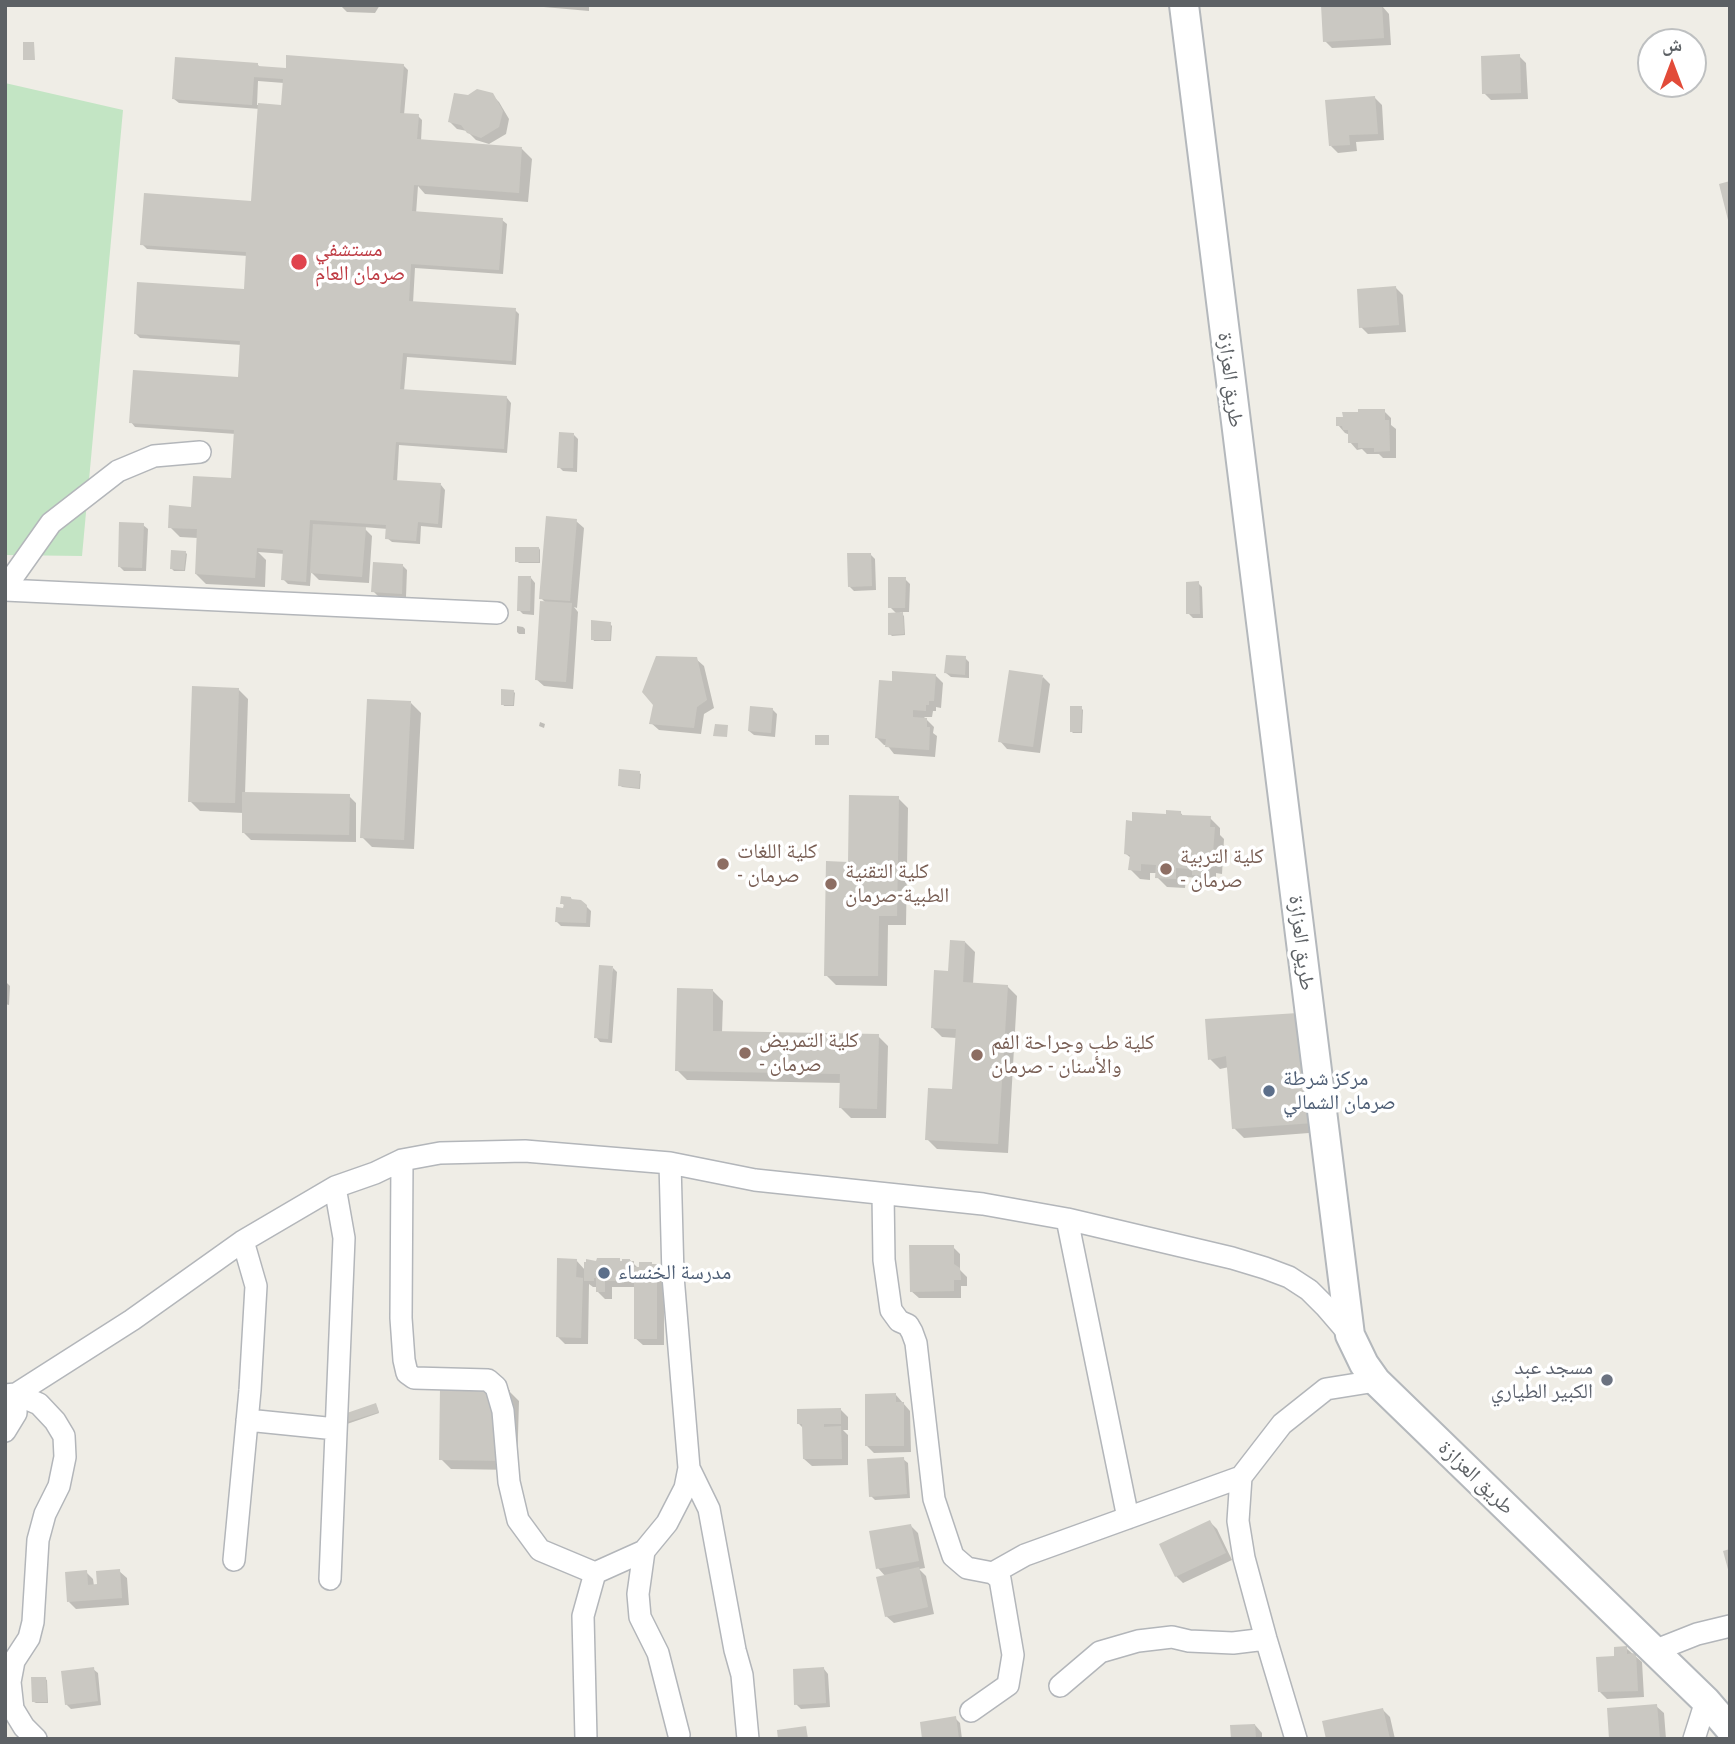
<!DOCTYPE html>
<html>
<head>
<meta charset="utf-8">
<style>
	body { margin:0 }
	#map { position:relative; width:1735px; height:1744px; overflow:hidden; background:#efede6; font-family:"PT Sans Narrow","Noto Naskh Arabic",sans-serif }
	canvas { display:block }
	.frame { position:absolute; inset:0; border:7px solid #5d6165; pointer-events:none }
	.north { position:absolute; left:1637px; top:28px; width:70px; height:70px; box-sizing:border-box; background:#fff; border:2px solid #bec0c1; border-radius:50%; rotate:0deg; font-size:19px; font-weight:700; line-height:28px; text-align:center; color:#5d6165 }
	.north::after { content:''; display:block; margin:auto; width:24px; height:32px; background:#e24b39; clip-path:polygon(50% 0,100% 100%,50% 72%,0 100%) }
</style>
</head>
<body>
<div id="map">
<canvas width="1735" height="1744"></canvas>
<div class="frame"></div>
<div class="north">ش</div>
</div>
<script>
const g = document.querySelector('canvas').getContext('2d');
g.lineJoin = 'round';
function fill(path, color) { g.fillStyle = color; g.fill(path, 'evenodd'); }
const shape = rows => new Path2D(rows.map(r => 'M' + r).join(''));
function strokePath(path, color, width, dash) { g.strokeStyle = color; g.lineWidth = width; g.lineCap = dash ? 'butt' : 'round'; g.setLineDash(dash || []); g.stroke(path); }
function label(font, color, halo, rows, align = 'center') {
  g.font = font + ' "PT Sans Narrow","Noto Naskh Arabic",sans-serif'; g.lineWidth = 7; g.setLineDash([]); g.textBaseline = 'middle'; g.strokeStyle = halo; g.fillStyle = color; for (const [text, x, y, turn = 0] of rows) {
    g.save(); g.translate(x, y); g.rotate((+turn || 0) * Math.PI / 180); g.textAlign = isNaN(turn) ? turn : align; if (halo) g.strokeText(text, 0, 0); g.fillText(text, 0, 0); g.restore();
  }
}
const green = shape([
	[5,83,123,110,82,556,5,555]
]);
const shadow = shape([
	[340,5,380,5,375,13,347,12],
	[521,5,589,5,589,11],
	[1382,6,1389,14,1391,45,1332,48,1325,41],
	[1519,56,1526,63,1528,99,1491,100,1484,93],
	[257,64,261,68,287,70,403,65,408,70,404,115,418,116,422,120,421,141,522,149,532,159,528,202,425,194,418,186,416,214,502,220,507,224,503,274,415,268,413,303,515,310,519,314,516,365,407,357,404,391,507,398,511,403,507,453,399,445,397,482,441,485,445,490,442,528,421,526,420,544,392,542,387,538,388,529,363,527,372,536,369,583,319,580,311,572,310,586,288,584,283,579,285,554,258,552,266,560,265,587,206,584,196,574,198,538,180,537,170,527,233,480,236,434,135,427,131,422,239,379,242,345,140,338,135,333,245,291,248,256,147,249,142,244,253,203,260,109,179,103,174,99],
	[258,81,284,83,283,106,257,105],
	[492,95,499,102,509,119,506,134,489,144,476,140,467,131,457,129,450,122,469,97],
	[1375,98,1382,105,1384,140,1356,142,1357,151,1338,153,1331,146],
	[1396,288,1403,295,1406,332,1368,334,1361,327],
	[1384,411,1391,418,1391,425,1396,429,1396,458,1383,458,1379,454,1367,454,1362,449,1357,450,1350,442,1350,435,1345,433,1338,425],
	[574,435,578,439,577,472,563,471,559,467],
	[576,521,584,528,577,608,574,607,578,612,573,689,544,686,536,679,546,603,541,598],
	[143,525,148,529,146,571,124,571,119,566],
	[539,548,540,550,540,563,519,563,517,561],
	[185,552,187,554,185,571,174,571,172,569],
	[871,555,875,559,876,590,854,591,849,586],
	[402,565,407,570,406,597,378,596,373,591],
	[531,578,535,583,534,615,523,614,519,610],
	[905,579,910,584,909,612,900,612,904,616,905,635,892,636,890,634,897,614,890,607],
	[1198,583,1202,587,1203,618,1193,618,1188,613],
	[610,624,612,626,611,641,594,641,593,639],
	[517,626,523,627,525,629,525,634,519,634,517,632],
	[965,658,969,662,969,678,951,677,946,673],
	[696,659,704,666,714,708,704,714,701,734,659,730,651,723,655,704],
	[935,675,943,683,941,708,936,707,936,711,933,711,932,717,924,717,934,727,933,733,937,736,935,757,894,754,887,745,884,745,877,738,893,683],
	[1043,677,1050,684,1040,753,1007,749,1000,741],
	[238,689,248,699,245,794,349,796,356,803,356,842,251,840,243,832,244,813,200,811,190,801],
	[513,691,515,693,514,706,504,706,503,704],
	[411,703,421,713,414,849,372,847,362,837],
	[1081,708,1083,710,1082,733,1073,733,1071,731],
	[772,709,777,714,775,737,754,735,749,731],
	[540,722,545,724,544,728,539,726],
	[639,773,641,774,640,789,622,787,620,785],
	[898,798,908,808,906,925,888,925,887,986,836,985,826,975,849,863],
	[1180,812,1184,817,1210,818,1220,828,1220,835,1224,839,1222,874,1216,873,1216,885,1203,884,1197,878,1186,877,1185,888,1167,887,1157,877,1157,873,1150,873,1150,880,1140,879,1130,869,1131,858,1126,854,1167,816],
	[571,898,573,901,586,906,591,911,590,927,561,926,557,922,565,906,562,903],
	[965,942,975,952,973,984,1007,986,1017,996,1008,1153,937,1149,927,1139,954,1091,957,1038,942,1037,932,1027,950,973],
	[613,968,617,972,612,1043,600,1042,596,1037],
	[5,981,10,986,9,1005,5,1004],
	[713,991,723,1001,722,1033,878,1036,888,1046,886,1118,851,1118,841,1108,842,1083,687,1080,677,1070],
	[1207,1021,1322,1132,1244,1138,1234,1128,1229,1067,1220,1069,1210,1059],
	[953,1247,960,1254,960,1270,967,1277,967,1286,961,1286,961,1298,919,1298,911,1291],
	[576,1260,585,1270,597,1263,619,1260,624,1265,630,1260,640,1270,656,1266,664,1273,664,1345,643,1345,635,1338,635,1287,612,1287,612,1299,605,1299,598,1292,598,1287,593,1287,589,1284,588,1344,565,1344,557,1336],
	[509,1391,519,1401,517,1470,451,1469,441,1459],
	[896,1395,910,1411,911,1452,874,1453,867,1446],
	[377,1407,379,1413,347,1424,345,1422],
	[841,1410,848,1417,848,1430,843,1430,848,1435,848,1465,812,1466,804,1459,804,1429,799,1424],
	[903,1459,908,1463,910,1498,875,1500,871,1496],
	[1210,1522,1217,1529,1232,1560,1183,1583,1176,1576],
	[911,1526,918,1533,925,1568,919,1569,926,1576,934,1614,894,1623,886,1616,886,1577,878,1568],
	[119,1571,127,1578,129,1605,76,1609,69,1602,86,1572,93,1579,94,1586,99,1586],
	[1626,1648,1642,1662,1644,1697,1607,1699,1600,1692,1616,1658],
	[93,1669,98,1673,101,1705,71,1709,66,1704],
	[824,1669,828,1674,830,1707,801,1709,796,1704],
	[45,1679,47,1680,48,1703,36,1703,34,1702],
	[1656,1706,1664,1713,1666,1739,1611,1739],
	[1383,1710,1390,1717,1395,1739,1327,1739],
	[955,1718,960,1723,962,1739,924,1739],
	[1255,1725,1262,1733,1262,1739,1233,1739]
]);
const building = shape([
	[1321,5,1382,5,1384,38,1323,42],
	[23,42,34,42,35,60,23,60],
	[1520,54,1521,93,1482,94,1481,56],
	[286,55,404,64,400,113,419,114,417,139,522,147,519,193,414,185,412,211,503,218,499,270,411,264,409,301,516,308,512,361,403,353,400,389,507,396,504,449,396,442,393,480,441,483,438,524,418,522,416,541,385,539,386,525,310,520,306,582,281,580,283,550,257,548,255,578,195,574,197,529,168,528,169,505,191,507,193,476,231,478,234,430,129,423,133,370,238,377,240,341,134,334,137,282,244,289,246,252,140,245,144,193,251,201,258,103,281,105,283,79,254,77,252,105,172,99,175,57,258,63,258,66,286,68],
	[477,89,493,93,503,111,499,127,481,138,467,133,461,125,448,122,454,93,468,95],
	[1375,96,1378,134,1349,135,1350,145,1329,146,1325,100],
	[1730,181,1730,223,1729,224,1719,184],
	[1396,286,1399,325,1359,328,1357,289],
	[1358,409,1385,409,1385,420,1389,420,1390,451,1374,452,1374,448,1358,448,1358,443,1348,443,1348,430,1343,430,1342,426,1336,426,1336,417,1343,417,1342,412,1358,412],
	[559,432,574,433,573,468,557,468],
	[546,516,577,519,570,601,539,599],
	[119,522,144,523,142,568,118,567],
	[313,524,366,527,362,577,310,573],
	[515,547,539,547,539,562,515,562],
	[171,550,186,551,184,570,170,569],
	[847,553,871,553,872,586,848,587],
	[373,562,403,564,402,594,371,592],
	[518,576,531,576,530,611,517,611],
	[888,577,906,577,905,608,888,608],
	[1199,581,1200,614,1186,614,1186,582],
	[540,601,572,603,566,682,535,680],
	[903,612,904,634,888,635,888,613],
	[591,620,611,622,610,640,591,640],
	[946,655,966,656,965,675,944,673],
	[656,656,697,657,707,700,697,707,694,728,649,724,653,705,642,692],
	[1009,670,1043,675,1033,747,998,742],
	[892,671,936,674,934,701,929,701,929,705,926,705,926,711,913,710,913,717,927,718,927,727,930,727,929,750,885,747,886,739,875,738,879,680,892,681],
	[192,686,239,688,235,803,188,802],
	[501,689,514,690,513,705,501,705],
	[367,699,411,701,404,840,360,838],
	[750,706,773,708,771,733,748,731],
	[1070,706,1082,706,1081,732,1070,732],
	[715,724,728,725,727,737,713,736],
	[815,735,829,735,829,745,815,745],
	[619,769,640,771,639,788,618,786],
	[242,792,350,794,349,835,242,833],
	[849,795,899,796,897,916,879,916,878,976,824,976,826,861,848,862],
	[1166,810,1181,811,1181,815,1211,816,1210,827,1215,827,1212,865,1207,864,1206,876,1192,875,1192,869,1176,868,1176,879,1155,878,1156,865,1141,864,1141,871,1128,870,1130,855,1124,854,1126,820,1132,821,1132,812,1166,814],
	[561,896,571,897,571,899,581,900,587,905,586,923,555,922,556,907,563,908,564,904,560,904],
	[950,940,965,941,963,982,1008,985,998,1144,925,1140,928,1088,952,1089,956,1029,931,1028,934,970,948,971],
	[599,965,613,966,608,1039,594,1038],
	[677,988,713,989,713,1031,879,1034,877,1109,839,1108,840,1074,675,1071],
	[1298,1013,1313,1123,1232,1129,1226,1056,1208,1060,1205,1019],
	[909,1245,954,1245,954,1264,960,1268,961,1280,954,1280,954,1291,910,1292],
	[557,1258,577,1259,576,1277,583,1278,581,1338,556,1337],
	[597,1258,620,1258,620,1261,622,1261,622,1259,630,1259,630,1261,634,1261,634,1267,639,1267,639,1262,652,1262,652,1264,657,1264,657,1339,634,1339,634,1281,605,1281,605,1292,596,1292,596,1278,594,1278,594,1281,584,1281,584,1262,586,1262,586,1259,596,1261],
	[440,1388,510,1390,508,1461,439,1460],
	[896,1393,896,1402,904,1402,904,1446,865,1446,865,1394],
	[376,1403,379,1412,344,1423,341,1415],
	[841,1408,841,1424,824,1424,824,1427,841,1426,842,1459,803,1459,802,1424,797,1424,797,1409],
	[904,1457,907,1494,869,1497,867,1459],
	[1210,1520,1226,1553,1175,1577,1159,1544],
	[911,1524,919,1561,876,1569,869,1531],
	[1730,1549,1730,1573,1729,1573,1723,1551],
	[919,1567,928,1607,885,1617,876,1577],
	[120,1569,122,1598,67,1602,65,1572,87,1570,88,1585,97,1584,96,1571],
	[1627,1646,1627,1654,1636,1653,1638,1691,1598,1692,1596,1657,1614,1656,1614,1647],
	[94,1667,98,1701,65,1705,61,1671],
	[824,1667,826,1703,794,1705,793,1669],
	[31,1677,46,1677,47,1702,32,1702],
	[1657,1704,1660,1739,1609,1739,1607,1708],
	[1383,1708,1390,1739,1326,1739,1322,1721],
	[956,1716,959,1739,922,1739,920,1722],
	[1255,1724,1256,1739,1231,1739,1230,1725],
	[806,1726,808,1739,778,1739,777,1730]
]);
const street = shape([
	[5,588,51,523,118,471,154,456,200,452],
	[5,590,497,613],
	[402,1160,401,1318,404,1360,407,1373,414,1378,488,1380,496,1387,503,1411,509,1482,518,1520,540,1550,595,1573],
	[883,1194,884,1260,891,1310,899,1321,908,1325,912,1332,916,1343,934,1499,953,1556,967,1568,993,1573,1000,1579,1013,1655,1008,1685,971,1711],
	[1067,1219,1128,1518],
	[5,1395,16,1394,132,1320,243,1241,335,1187,375,1173,402,1160,440,1153,525,1151,670,1163,755,1180,983,1204,1067,1219,1232,1258,1265,1268,1289,1277,1309,1290,1325,1306,1350,1335],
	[247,1420,336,1429],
	[5,1431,16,1413,16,1394,39,1404,55,1421,64,1436,65,1457,59,1486,45,1514,38,1540,33,1622,29,1638,14,1661,10,1682,13,1709,24,1727,36,1739],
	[689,1468,709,1509,735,1650,742,1675,748,1739],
	[644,1551,638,1594,640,1617,658,1653,679,1735],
	[234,1560,250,1390,256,1286,243,1241],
	[993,1573,1025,1555,1241,1477],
	[330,1579,344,1238,335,1187],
	[1654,1651,1697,1634,1730,1626],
	[1060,1686,1100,1652,1138,1641,1172,1637,1189,1641,1233,1643,1266,1639],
	[586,1739,583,1616,595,1573,644,1551,667,1523,685,1488,689,1468,673,1276,670,1163],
	[1296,1739,1266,1639,1244,1558,1238,1521,1241,1477,1282,1424,1326,1389,1376,1381],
	[1694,1739,1706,1701]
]);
const secondary = shape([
	[1184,5,1350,1335,1364,1364,1376,1381,1706,1701,1730,1729]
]);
const markers = [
	[299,262,9,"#e0444e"],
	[723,864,7,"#8d6e63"],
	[1166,869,7,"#8d6e63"],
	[831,884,7,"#8d6e63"],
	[745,1053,7,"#8d6e63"],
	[977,1055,7,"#8d6e63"],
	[1269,1091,7,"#5c6f8a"],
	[604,1273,7,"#5c6f8a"],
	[1607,1380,7,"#6b7280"]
];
const healthNames = [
	["مستشفي",315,250],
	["صرمان العام",315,274]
];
const streetNames = [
	["طريق العزازة",1230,380,83],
	["طريق العزازة",1301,943,83],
	["طريق العزازة",1476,1478,44]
];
const educationNames = [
	["كلية اللغات",737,852],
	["- صرمان",737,876],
	["كلية التربية",1180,857],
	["- صرمان",1180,881],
	["كلية التقنية",845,872],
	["الطبية-صرمان",845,896],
	["كلية التمريض",759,1041],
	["- صرمان",759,1065],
	["كلية طب وجراحة الفم",991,1043],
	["والأسنان - صرمان",991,1067]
];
const serviceNames = [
	["مركز شرطة",1283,1079],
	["صرمان الشمالي",1283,1103],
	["مدرسة الخنساء",618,1273]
];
const worshipNames = [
	["مسجد عبد",1593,1368],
	["الكبير الطياري",1593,1392]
];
fill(green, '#c3e5c4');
fill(shadow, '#0003');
fill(building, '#cac8c2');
strokePath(street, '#b3b6ba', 24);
strokePath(secondary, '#b4b8bc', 32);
strokePath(street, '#fff', 21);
strokePath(secondary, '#fff', 28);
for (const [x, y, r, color] of markers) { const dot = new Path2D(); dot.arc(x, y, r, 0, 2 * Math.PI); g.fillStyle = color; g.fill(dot); strokePath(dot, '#fff', 2.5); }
label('21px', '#be3a42', '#fff', healthNames, 'left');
label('21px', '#5d6165', '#fff', streetNames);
label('21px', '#785e54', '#fff', educationNames, 'left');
label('21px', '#4e5e75', '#fff', serviceNames, 'left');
label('21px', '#5b616d', '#fff', worshipNames, 'right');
</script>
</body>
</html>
